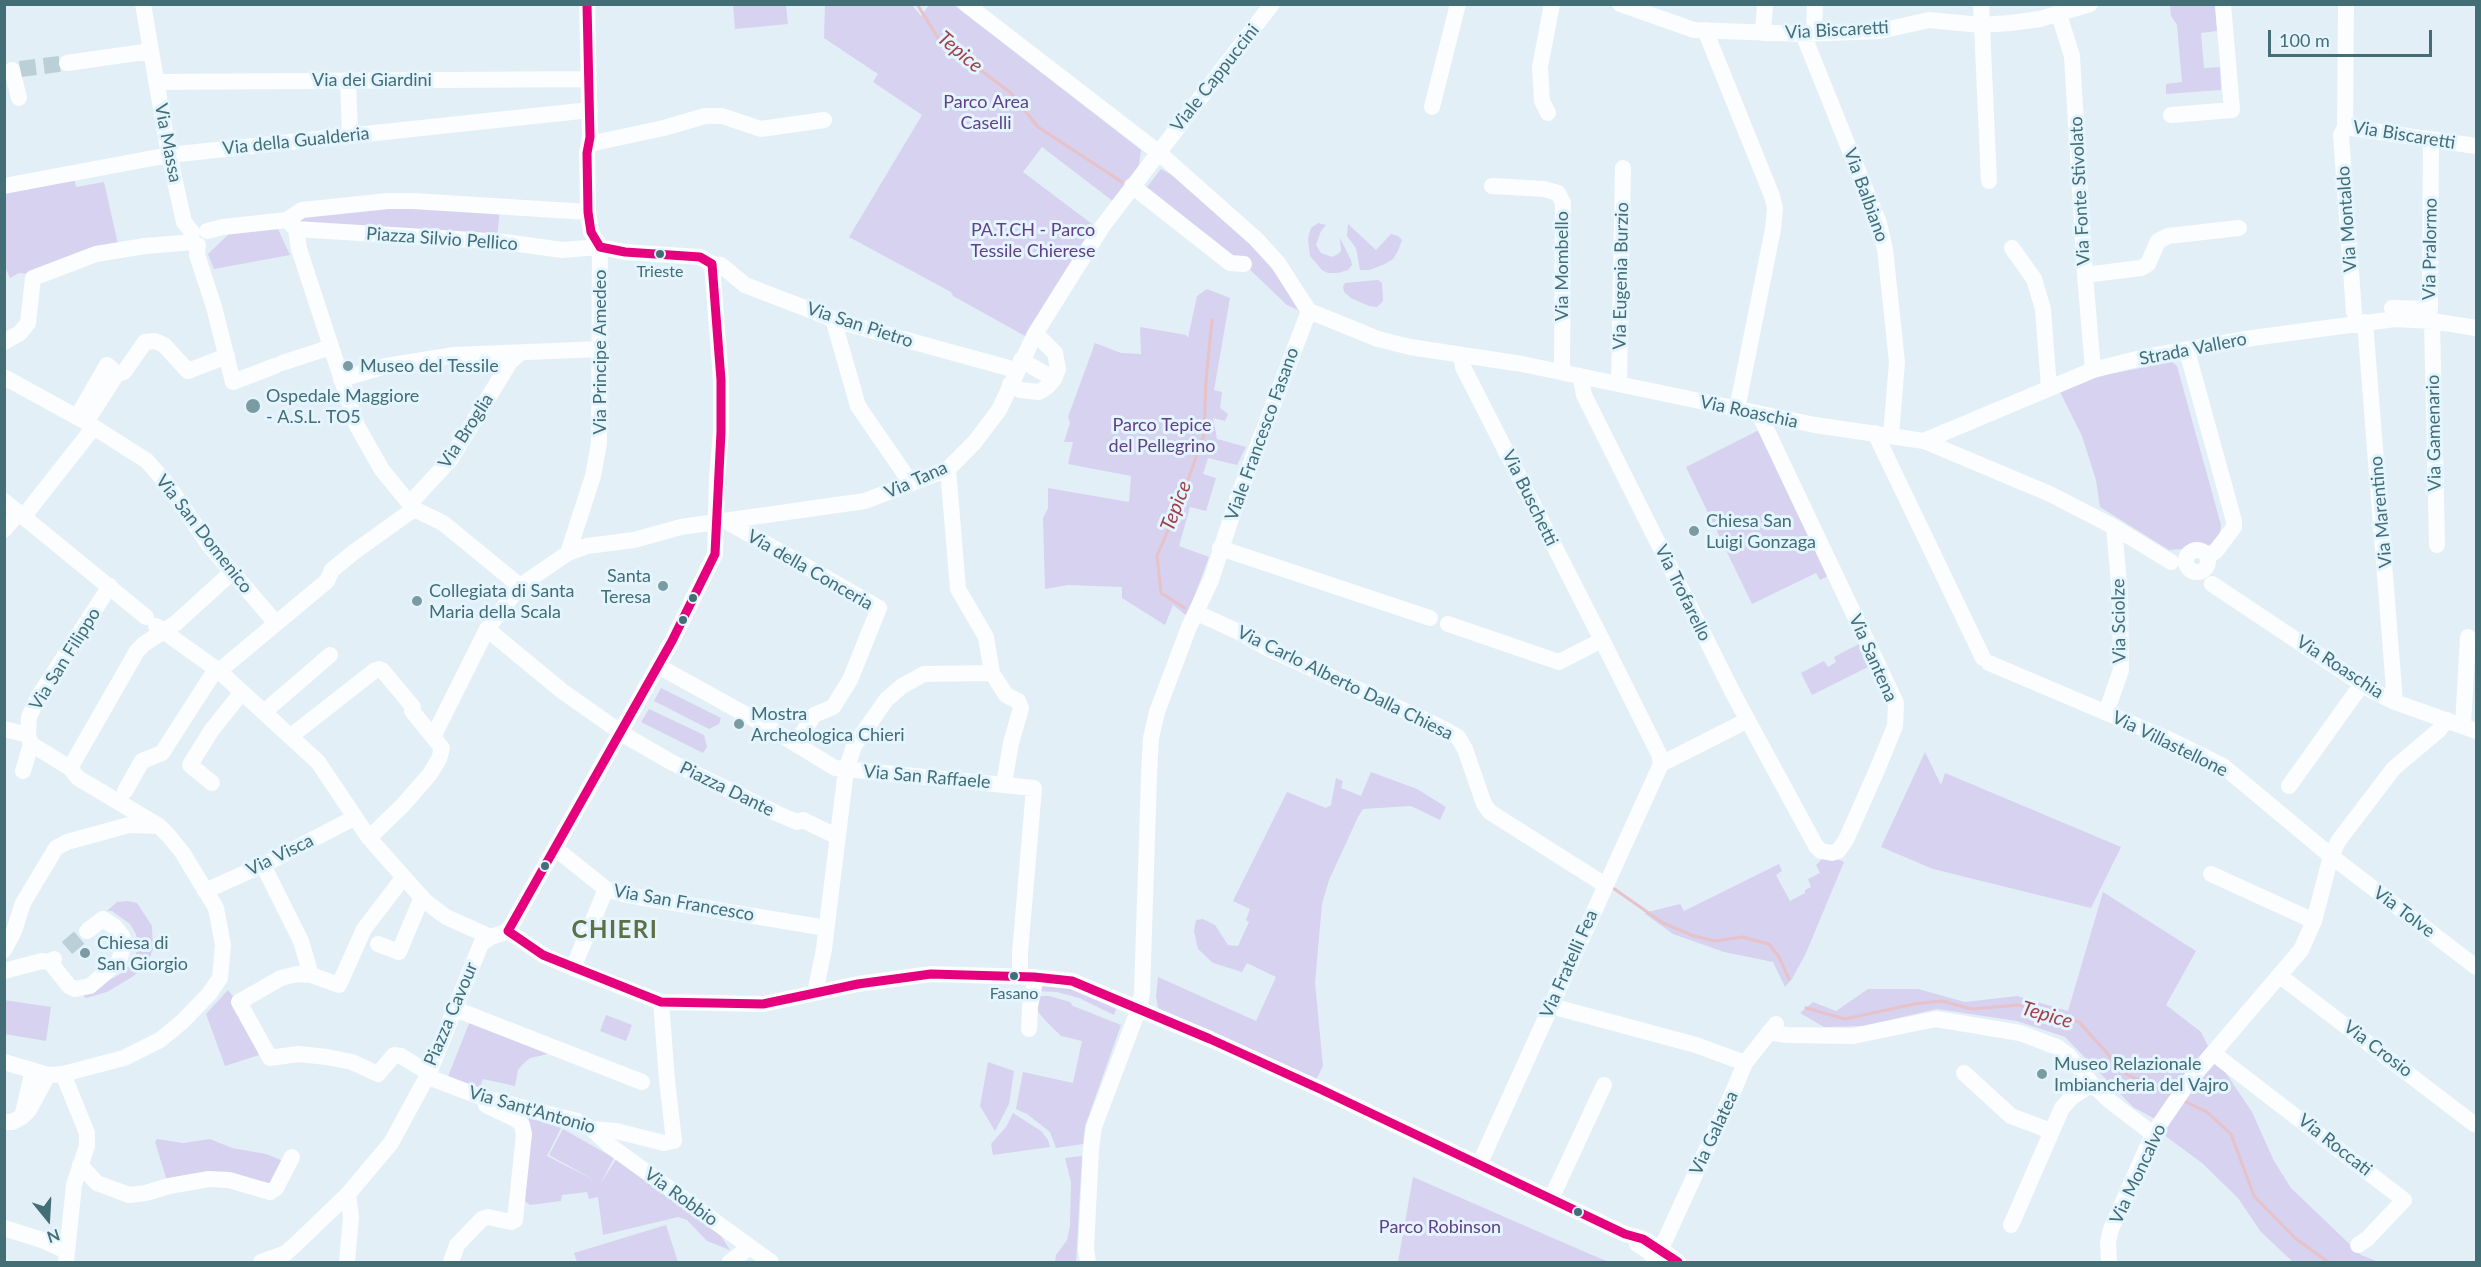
<!DOCTYPE html>
<html>
<head>
<meta charset="utf-8">
<style>
	body { margin:0 }
	#map { position:relative; width:2481px; height:1267px; overflow:hidden; background:#e3eff6; font-family:Lato,sans-serif }
	canvas { display:block }
	.frame { position:absolute; inset:0; border:6px solid #436e75; pointer-events:none }
	.north { position:absolute; left:18px; top:1189px; width:60px; height:60px; -webkit-text-stroke:4px #e4f5ff; paint-order:stroke; rotate:162deg; font-size:16px; font-weight:700; line-height:24px; text-align:center; color:#436e75 }
	.north::after { content:''; display:block; margin:auto; width:21px; height:27px; background:#436e75; clip-path:polygon(50% 0,100% 100%,50% 72%,0 100%) }
	.scale { position:absolute; left:2268px; top:30px; width:164px; height:27px; box-sizing:border-box; border:3px solid #436e75; border-top:0; padding-left:8px; font-size:18px; line-height:21px; white-space:nowrap; color:#436e75; -webkit-text-stroke:4px #e4f5ff; paint-order:stroke }
</style>
</head>
<body>
<div id="map">
<canvas width="2481" height="1267"></canvas>
<div class="frame"></div>
<div class="north">N</div>
<div class="scale">100 m</div>
</div>
<script>
const g = document.querySelector('canvas').getContext('2d');
g.lineJoin = 'round';
function fill(path, color) { g.fillStyle = color; g.fill(path, 'evenodd'); }
const shape = rows => new Path2D(rows.map(r => 'M' + r).join(''));
function strokePath(path, color, width, dash) { g.strokeStyle = color; g.lineWidth = width; g.lineCap = dash ? 'butt' : 'round'; g.setLineDash(dash || []); g.stroke(path); }
function label(font, color, halo, rows, align = 'center') {
  g.font = font + ' Lato,sans-serif'; g.lineWidth = 6; g.setLineDash([]); g.textBaseline = 'middle'; g.strokeStyle = halo; g.fillStyle = color; for (const [text, x, y, turn = 0] of rows) {
    g.save(); g.translate(x, y); g.rotate((+turn || 0) * Math.PI / 180); g.textAlign = isNaN(turn) ? turn : align; if (halo) g.strokeText(text, 0, 0); g.fillText(text, 0, 0); g.restore();
  }
}
const green = shape([
	[733,5,786,5,788,24,735,29],
	[825,5,912,5,921,16,929,5,954,5,1141,150,1138,172,1114,202,1042,147,1023,172,1096,227,1027,337,953,296,951,292,849,237,922,115,873,82,878,74,824,38],
	[2170,5,2217,5,2215,6,2217,31,2201,33,2204,68,2220,67,2221,90,2166,94,2166,84,2182,82,2177,25,2171,16],
	[1161,169,1172,175,1267,258,1298,310,1287,305,1244,264,1147,187],
	[74,177,76,187,104,182,118,244,29,274,19,273,10,278,5,267,5,191],
	[500,207,497,241,296,229,302,210],
	[1318,223,1326,225,1321,231,1316,245,1321,253,1332,257,1338,254,1341,251,1340,238,1351,260,1352,265,1348,270,1338,273,1328,273,1322,270,1310,256,1308,238,1311,228],
	[1348,224,1376,250,1391,234,1398,236,1402,240,1398,251,1393,259,1385,264,1369,270,1360,270,1356,248,1347,236],
	[278,229,290,255,214,269,208,254,229,234],
	[1378,280,1382,283,1383,301,1377,307,1369,306,1351,298,1344,292,1343,287,1345,283],
	[1207,289,1230,298,1214,390,1222,392,1220,408,1228,414,1225,421,1213,418,1217,439,1246,447,1237,465,1208,458,1203,474,1216,478,1206,511,1190,507,1179,546,1209,557,1187,616,1173,605,1165,625,1122,598,1122,587,1068,585,1045,589,1043,518,1048,508,1048,488,1129,502,1131,476,1068,464,1073,442,1064,442,1070,423,1068,417,1095,343,1121,353,1141,354,1140,327,1186,335,1188,338,1197,296],
	[2172,362,2177,366,2221,525,2220,534,2210,545,2194,544,2182,549,2169,550,2100,507,2096,480,2082,436,2060,392,2099,376],
	[1759,430,1828,576,1820,580,1816,573,1752,604,1686,467],
	[1859,644,1870,666,1812,695,1801,673,1824,661,1828,667,1836,662,1834,657],
	[661,688,721,718,719,724,709,729,654,701],
	[649,709,704,735,707,747,703,753,641,722],
	[1925,752,1941,785,1945,773,2121,847,2091,908,1933,869,1881,847],
	[1371,772,1417,789,1446,807,1440,820,1411,806,1363,809,1358,817,1329,880,1322,904,1315,983,1323,1066,1316,1080,1158,1008,1156,996,1158,977,1256,1021,1276,977,1247,963,1242,972,1213,963,1198,949,1194,931,1196,920,1203,919,1215,925,1228,945,1238,946,1249,922,1246,920,1250,909,1233,901,1287,792,1326,808,1331,805,1336,778,1343,781,1341,788,1361,796],
	[1823,858,1837,859,1844,862,1806,953,1792,979,1785,987,1773,962,1724,952,1673,934,1644,913,1680,904,1684,911,1779,864,1782,871,1776,875,1790,901,1805,893,1805,890,1811,887,1808,879,1820,873,1816,865],
	[2103,892,2196,951,2166,1005,2201,1032,2208,1046,2199,1058,2217,1060,2252,1112,2274,1161,2291,1188,2361,1255,2379,1262,2293,1262,2261,1232,2238,1198,2202,1163,2160,1132,2164,1124,2133,1107,2065,1037,2017,1021,1937,1009,1863,1026,1824,1027,1800,1013,1813,1002,1836,1011,1868,989,1918,989,1965,1002,2017,996,2068,1011],
	[128,901,137,903,152,926,153,949,147,965,132,977,107,992,86,998,83,995,122,973,135,959,137,947,136,934,130,924,112,911,107,911,117,902],
	[1043,986,1073,989,1116,1009,1114,1015,1079,998,1057,992,1037,991],
	[228,990,238,1003,259,1055,225,1066,206,1014],
	[1036,996,1049,996,1070,1002,1073,1006,1121,1025,1085,1126,1083,1144,1056,1148,1050,1132,1027,1114,1016,1109,1023,1072,1073,1083,1082,1041,1061,1036,1045,1020,1034,1007],
	[4,1000,51,1007,46,1041,5,1034],
	[606,1015,632,1025,626,1041,600,1031],
	[472,1016,548,1054,530,1058,523,1064,518,1070,515,1086,483,1079,479,1089,447,1079],
	[988,1062,1014,1071,1009,1104,995,1131,980,1106],
	[1013,1113,1041,1131,1048,1140,1050,1147,993,1155,991,1144,1006,1127],
	[529,1118,561,1128,547,1156,598,1182,549,1155,563,1129,614,1158,600,1184,617,1158,721,1236,730,1250,707,1241,687,1220,678,1217,603,1235,598,1197,589,1199,587,1192,562,1195,561,1201,530,1205,522,1199,526,1130],
	[157,1139,183,1143,210,1139,232,1148,266,1154,286,1162,276,1183,168,1184,155,1142],
	[1082,1156,1076,1262,1055,1262,1056,1255,1067,1240,1070,1226,1071,1182,1065,1158],
	[1413,1177,1585,1252,1609,1262,1398,1262],
	[666,1225,678,1262,577,1262,574,1253]
]);
const stream = shape([
	[917,4,938,38,1011,93,1038,127,1122,182],
	[1185,608,1161,593,1157,556,1180,502,1204,435,1206,380,1212,320],
	[1613,888,1663,923,1694,936,1715,941,1742,937,1769,944,1779,957,1789,979],
	[1806,1008,1845,1019,1914,1004,1942,1001,1972,1009,2019,1005,2079,1022,2126,1074,2174,1096],
	[2182,1100,2207,1112,2231,1134,2254,1196,2295,1238,2328,1262]
]);
const minorTunnel = shape([
	[20,69,67,63],
	[67,948,87,931]
]);
const minor = shape([
	[143,4,169,155,184,222,192,232],
	[966,4,1158,152,1256,239,1278,263,1309,311],
	[1620,4,1694,30,1803,34,1880,31,1929,20,1981,25,2010,23,2040,19,2090,4],
	[1981,4,1989,181],
	[2346,4,2345,127,2476,146],
	[2059,15,2072,56,2085,275,2093,370],
	[1705,30,1772,196,1775,208,1773,229,1737,409],
	[1763,33,1765,4],
	[1803,34,1879,223,1885,249,1897,362,1891,436],
	[1814,34,1815,4],
	[67,63,151,51],
	[12,70,19,98],
	[348,81,350,135],
	[156,82,588,79],
	[1432,107,1458,4],
	[1548,113,1542,101,1540,67,1552,4],
	[2171,115,2232,110,2223,4],
	[2345,127,2341,135,2354,312],
	[589,144,664,128,705,116,722,116,761,129,824,120],
	[4,186,169,155,590,110],
	[1132,186,1230,263,1244,264],
	[1492,186,1544,189,1558,193,1563,203,1562,371],
	[287,220,296,229,505,242,562,250,600,247,625,252,700,257,712,264,721,380,721,432,717,478,715,554,672,641,508,931],
	[296,229,299,249,357,426,382,470,414,509,443,523,520,586],
	[207,231,223,227,287,220,302,210,388,201,413,201,588,212],
	[198,245,197,255,214,307,233,382,275,366],
	[2012,248,2034,279,2043,309,2049,388],
	[712,264,721,265,745,285,841,322,1016,370],
	[2085,275,2141,268,2148,264,2158,241,2168,236,2239,228],
	[2392,308,2430,309,2431,141],
	[1309,311,1378,339,1410,347,1522,364,1815,425,1924,441,2050,494,2114,527,2171,562],
	[833,319,858,406,911,483],
	[2432,321,2437,545],
	[2365,322,2395,702],
	[4,342,20,333,28,323,33,278,96,254,145,246,194,242],
	[2187,351,2234,521,2234,527,2216,551,2207,557],
	[1461,355,1463,367,1602,640,1659,754,1661,764],
	[1021,360,1054,379],
	[282,363,331,347],
	[117,374,124,372,145,342,155,341,164,345,188,371,227,356],
	[1580,376,1584,395,1734,695,1816,846,1821,851,1832,853,1838,851,1846,840,1877,770,1895,726,1896,703,1759,414],
	[4,377,86,422,147,461,167,484,209,545,275,622],
	[341,379,386,366,454,355,601,349],
	[1010,384,1020,390,1039,392,1047,387,1054,379,1058,369,1055,353,1039,337],
	[1619,384,1623,168],
	[77,417,107,365,117,374,86,422],
	[1875,433,1983,658],
	[1924,441,2093,370,2145,357,2252,338,2395,319,2432,321,2476,328],
	[948,469,958,589,986,637,992,673,1006,695,1018,701,1021,708,1011,743,1004,784],
	[4,501,146,617],
	[414,509,413,500,450,460,510,362,520,353],
	[24,516,94,427],
	[726,521,879,608,850,680,833,707,814,715,796,743],
	[4,530,19,512],
	[1220,548,1430,618],
	'2186 561a11 11 0 1 1 22 0a11 11 0 1 1-22 0Z',
	[568,553,593,476,599,443,600,247,591,232,588,212,587,153,590,137,587,4],
	[2212,584,2371,690,2395,702,2476,731],
	[1197,613,1241,633,1269,649,1438,726,1458,737,1465,749,1484,804,1490,812,1605,885],
	[1448,624,1559,662,1602,640],
	[156,626,219,671,318,762,369,838,425,901,446,917,491,937,508,931],
	[487,629,562,691,626,736,671,762,776,813,797,822,803,820,838,837],
	[1989,663,2168,739,2223,766,2331,856,2476,967],
	[658,666,763,724,835,768,1034,788,1020,953,1020,976],
	[219,671,327,581,332,570,354,552,414,509],
	[264,712,330,655],
	[2106,713,2121,670,2120,595,2114,527],
	[2463,725,2468,637],
	[4,729,28,735],
	[291,736,374,671,379,669,383,671,413,707,412,711,433,737],
	[1661,764,1748,720],
	[70,768,137,651,144,644,176,623,231,573],
	[23,771,31,744],
	[212,783,190,765,211,731,242,692],
	[2289,786,2362,684],
	[125,791,142,761,162,753,216,669],
	[369,838,403,805,430,774,439,759,442,748,433,737,487,629,520,586,568,553,587,546,634,540,681,527,865,501,948,469,974,443,999,410,1035,334,1102,227,1272,4],
	[556,849,606,889,627,895,826,928],
	[263,865,301,941,311,975],
	[2211,874,2314,921],
	[403,878,364,929,339,985,311,975,297,974,281,978,239,1002,270,1058,298,1054,327,1057,352,1062,378,1074,394,1055,401,1056,429,1073],
	[205,891,263,865,354,818],
	[508,931,543,955,573,968,661,1002,763,1004,858,984,931,974,1034,977,1072,981,1210,1039,1320,1089,1625,1234,1643,1239,1661,1249,1678,1262],
	[378,944,399,952,422,897],
	[4,950,14,931,23,903,56,848,67,842,129,825,158,826],
	[50,962,69,986,75,989,90,986,119,961,124,943,122,936,115,927,103,919,87,931],
	[573,968,606,889],
	[4,971,42,961,50,962,54,959],
	[2280,976,2474,1124],
	[815,993,824,949,846,770,854,746,886,700,902,686,924,674,992,673],
	[1551,1006,1696,1045,1745,1063],
	[455,1009,642,1082],
	[1029,1029,1030,1006,1035,982],
	[1769,1032,1786,1035,1853,1036,1936,1019,2020,1033,2057,1047,2069,1056,2092,1084,2111,1102,2153,1134],
	[2213,1053,2404,1200,2367,1239,2358,1245],
	[4,1062,48,1075,63,1074,124,1058,160,1040,182,1022,209,994,220,978,223,945,216,908,182,852,168,835,159,826,78,778,70,768,31,744,28,735,29,717,38,697,110,586],
	[33,1070,22,1117,29,1110,48,1075],
	[1964,1073,2011,1116,2051,1131],
	[63,1074,87,1133,87,1146,74,1185,66,1262],
	[428,1077,481,1097,577,1121,592,1129,616,1131,664,1143,674,1141,667,1080,661,1002],
	[4,1122,12,1122,22,1117],
	[592,1129,609,1145,771,1262],
	[80,1165,97,1183,129,1195,146,1193,169,1186,209,1179,229,1180,270,1192,276,1188,292,1157],
	[1479,1165,1661,764],
	[1551,1199,1604,1085],
	[2011,1225,2062,1108,2072,1097,2092,1084],
	[4,1228,42,1240,66,1251],
	[1637,1244,1648,1251,1657,1262],
	[1661,1249,1733,1092,1745,1063,1776,1024],
	[261,1262,286,1253,296,1244,348,1194,391,1143,429,1073,481,944,491,937],
	[347,1262,351,1217,348,1194],
	[451,1262,457,1245,482,1219,488,1217,511,1222,515,1220,524,1134,522,1125,517,1120,486,1105],
	[730,1262,750,1247],
	[1088,1262,1086,1249,1091,1149,1094,1127,1139,1008,1142,993,1149,776,1151,738,1157,712,1189,627,1211,580,1238,497,1309,311],
	[2109,1262,2108,1242,2111,1229,2153,1134,2190,1080,2301,950,2314,921,2331,856,2339,840,2394,768,2438,731,2447,720]
]);
const bus1 = shape([
	[587,4,590,137,587,153,588,212,591,232,600,247],
	[508,931,543,955,661,1002,763,1004,858,984,931,974,1034,977,1072,981,1210,1039,1320,1089,1625,1234,1643,1239,1678,1262],
	[508,931,672,641,715,554,721,432,721,380,712,264,700,257,625,252,600,247]
]);
const markers = [
	[660,254,5,"#436e75"],
	[348,366,6,"#7b9ba2"],
	[253,406,8,"#7b9ba2"],
	[1694,531,6,"#7b9ba2"],
	[663,586,6,"#7b9ba2"],
	[693,598,5,"#436e75"],
	[417,601,6,"#7b9ba2"],
	[683,620,5,"#436e75"],
	[739,724,6,"#7b9ba2"],
	[545,866,5,"#436e75"],
	[85,953,6,"#7b9ba2"],
	[1014,976,5,"#436e75"],
	[2042,1074,6,"#7b9ba2"],
	[1578,1212,5,"#436e75"]
];
const busNames = [
	["Trieste",660,272],
	["Fasano",1014,994]
];
const streetNames = [
	["Via Biscaretti",1837,30,-3],
	["Viale Cappuccini",1215,78,-52],
	["Via dei Giardini",372,80],
	["Via Biscaretti",2404,135,9],
	["Via della Gualderia",296,141,-6],
	["Via Massa",168,143,79],
	["Via Fonte Stivolato",2080,191,-93],
	["Via Balbiano",1866,195,70],
	["Via Montaldo",2347,219,-94],
	["Piazza Silvio Pellico",442,239,4],
	["Via Pralormo",2430,249,-89],
	["Via Mombello",1562,266,-90],
	["Via Eugenia Burzio",1621,276,-89],
	["Via San Pietro",860,325,18],
	["Strada Vallero",2193,349,-11],
	["Via Principe Amedeo",600,352,-90],
	["Via Roaschia",1749,412,12],
	["Via Broglia",466,431,-57],
	["Via Gamenario",2434,433,-91],
	["Viale Francesco Fasano",1262,434,-70],
	["Via Tana",916,480,-24],
	["Via Buschetti",1530,498,64],
	["Via Marentino",2381,512,-95],
	["Via San Domenico",204,534,52],
	["Via della Conceria",810,570,30],
	["Via Trofarello",1683,593,64],
	["Via Sciolze",2119,621,-91],
	["Via Santena",1873,658,66],
	["Via San Filippo",65,659,-58],
	["Via Roaschia",2340,667,33],
	["Via Carlo Alberto Dalla Chiesa",1345,683,26],
	["Via Villastellone",2170,744,26],
	["Via San Raffaele",927,777,5],
	["Piazza Dante",727,789,26],
	["Via Visca",280,855,-26],
	["Via San Francesco",684,903,10],
	["Via Tolve",2404,912,37],
	["Via Fratelli Fea",1569,964,-66],
	["Piazza Cavour",451,1014,-67],
	["Via Crosio",2378,1049,37],
	["Via Sant'Antonio",532,1110,16],
	["Via Galatea",1714,1133,-65],
	["Via Roccati",2335,1145,38],
	["Via Moncalvo",2138,1174,-65],
	["Via Robbio",681,1197,36]
];
const parkNames = [
	["Parco Area",986,102],
	["Caselli",986,123],
	["PA.T.CH - Parco",1033,230],
	["Tessile Chierese",1033,251],
	["Parco Tepice",1162,425],
	["del Pellegrino",1162,446],
	["Parco Robinson",1440,1227]
];
const poiNames = [
	["Museo del Tessile",360,366],
	["Ospedale Maggiore",266,396],
	["- A.S.L. TO5",266,417],
	["Chiesa San",1706,521],
	["Luigi Gonzaga",1706,542],
	["Santa",651,576,"right"],
	["Teresa",651,597,"right"],
	["Collegiata di Santa",429,591],
	["Maria della Scala",429,612],
	["Mostra",751,714],
	["Archeologica Chieri",751,735],
	["Chiesa di",97,943],
	["San Giorgio",97,964],
	["Museo Relazionale",2054,1064],
	["Imbiancheria del Vajro",2054,1085]
];
const waterNames = [
	["Tepice",960,52,40],
	["Tepice",1176,506,-69],
	["Tepice",2047,1015,16]
];
const districtNames = [
	["CHIERI",615,930]
];
fill(green, '#d6d2f0');
strokePath(stream, '#e7c2c8', 3);
strokePath(minorTunnel, '#bbcfd6', 16, [16, 8]);
strokePath(minor, '#fbfdfe', 16);
strokePath(bus1, '#e5007d', 9);
for (const [x, y, r, color] of markers) { const dot = new Path2D(); dot.arc(x, y, r, 0, 2 * Math.PI); g.fillStyle = color; g.fill(dot); strokePath(dot, '#e4f5ff', 2); }
label('16px', '#436e75', '#e4f5ff', busNames);
label('18px', '#436e75', '#e4f5ff', streetNames);
label('18px', '#623f88', '#e4f5ff', parkNames);
label('18px', '#436e75', '#e4f5ff', poiNames, 'left');
label('italic 20px', '#a04248', '#e4f5ff', waterNames);
g.letterSpacing = '1.5px';
label('bold 24px', '#5e7047', '#e4f5ff', districtNames);
g.letterSpacing = '0px';
</script>
</body>
</html>
